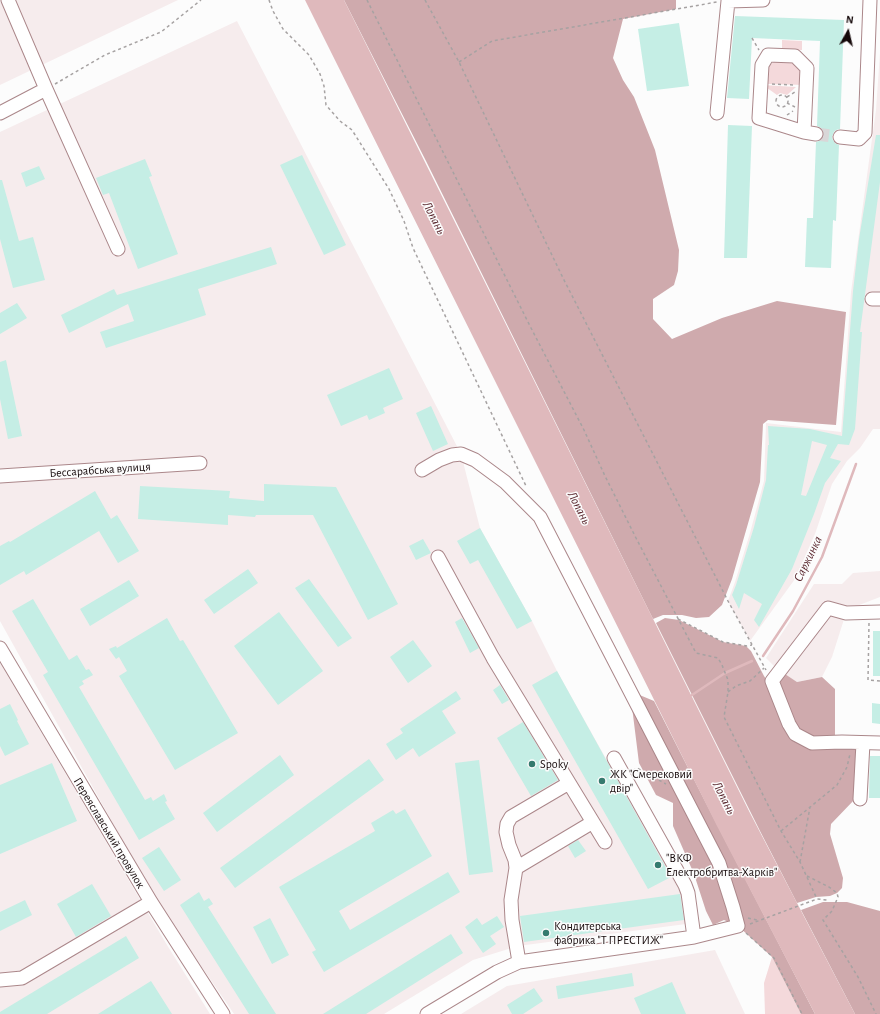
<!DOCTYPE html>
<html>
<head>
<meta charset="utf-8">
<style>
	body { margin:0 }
	#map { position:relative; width:880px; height:1014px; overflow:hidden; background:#fcfcfc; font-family:"Alegreya Sans",sans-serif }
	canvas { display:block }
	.north { position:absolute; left:828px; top:12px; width:40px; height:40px; -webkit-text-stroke:3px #fcfcfc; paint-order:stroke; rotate:8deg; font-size:11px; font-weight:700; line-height:16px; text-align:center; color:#140809 }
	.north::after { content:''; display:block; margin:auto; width:14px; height:18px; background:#140809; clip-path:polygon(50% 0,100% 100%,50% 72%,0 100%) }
</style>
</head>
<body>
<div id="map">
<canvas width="880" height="1014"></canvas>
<div class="north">N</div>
</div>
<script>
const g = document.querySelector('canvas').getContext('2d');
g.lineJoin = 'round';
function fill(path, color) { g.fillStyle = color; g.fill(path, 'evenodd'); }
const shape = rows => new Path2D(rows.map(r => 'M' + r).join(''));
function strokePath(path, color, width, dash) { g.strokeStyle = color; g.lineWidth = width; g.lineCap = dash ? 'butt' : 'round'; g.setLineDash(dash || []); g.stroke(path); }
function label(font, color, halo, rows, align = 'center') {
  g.font = font + ' "Alegreya Sans",sans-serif'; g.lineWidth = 3; g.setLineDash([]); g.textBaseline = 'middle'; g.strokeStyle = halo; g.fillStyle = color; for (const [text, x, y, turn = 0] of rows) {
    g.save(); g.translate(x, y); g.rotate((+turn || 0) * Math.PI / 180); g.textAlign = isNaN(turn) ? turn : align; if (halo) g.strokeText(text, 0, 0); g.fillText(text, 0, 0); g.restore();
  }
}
const built = shape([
	[0,0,178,0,0,85],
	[237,21,461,454,480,528,532,621,557,671,681,893,686,924,518,946,473,960,384,1014,234,1014,154,897,0,621,0,132],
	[880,53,880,429,873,429,860,448,847,461,832,484,815,534,795,579,750,641,728,601,735,582,750,533,764,481,766,423,841,432,851,292,876,110],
	[880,571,880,597,849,609,846,613,832,657,822,677,797,682,776,668,766,658,814,584,842,584,853,573],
	[0,663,167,945,210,1014,0,1014],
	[715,950,745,1014,461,1014,507,986]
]);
const green = shape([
	[782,40,802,41,802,50,782,50],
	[774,62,797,62,804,70,804,85,768,84,768,66],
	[763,85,796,87,787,95,780,93,777,95],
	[772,957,801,1014,765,1014,764,983]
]);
const forest = shape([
	[344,0,676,0,676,9,623,19,613,58,623,80,634,97,655,150,679,250,678,271,674,285,653,299,653,319,672,339,722,318,777,301,846,312,836,425,768,420,763,424,760,482,732,579,722,605,709,617,696,618,682,615,663,615,653,619,426,161],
	[665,618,679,620,723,642,746,646,751,651,764,676,770,685,785,674,797,682,822,677,835,689,835,746,859,747,855,799,831,824,830,834,843,878,842,888,837,893,830,896,816,897,797,903,760,831,656,623],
	[630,691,654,701,707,805,815,1014,801,1014,772,957,738,926,724,920,713,925,706,911,694,874,673,826,673,803,656,795,639,763],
	[823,902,847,902,880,911,880,1014,855,1014,801,910]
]);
const water = shape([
	[305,0,344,0,750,813,855,1014,815,1014,717,826]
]);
const stream = shape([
	[763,656,793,611,822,557,856,464],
	[692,695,725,673,752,661]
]);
const building = shape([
	[735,16,844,20,840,129,836,130,834,132,832,137,833,140,835,143,839,145,836,221,833,220,831,268,805,267,807,218,813,218,816,142,819,141,822,139,824,135,824,132,821,128,817,126,820,41,752,38,749,99,727,98],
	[679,23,689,86,647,91,638,29],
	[728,125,752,126,747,258,724,258],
	[876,135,880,135,880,182,860,332,862,332,855,429,849,445,838,444,830,458,841,461,825,483,814,514,792,569,759,627,754,620,762,604,744,593,739,609,732,595,736,585,754,527,766,480,768,445,769,445,768,426,810,429,842,436,853,291,859,239],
	[812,441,827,445,806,496,801,495],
	[302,155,346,245,324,255,280,165],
	[145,159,152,176,149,177,178,254,138,269,109,193,103,195,96,178],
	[39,166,45,179,26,187,21,173],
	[0,180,2,180,19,241,33,237,45,280,13,288,0,239],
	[271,247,277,264,198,289,206,315,106,348,100,332,134,321,128,304,69,333,61,315,114,289,117,295],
	[17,303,27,318,0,334,0,313],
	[6,360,22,436,8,439,0,399,0,362],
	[389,368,403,399,383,408,385,413,369,420,367,415,341,426,327,395],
	[431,406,448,444,433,451,416,413],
	[264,484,336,487,398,604,368,620,313,515,256,515,255,517,228,515,228,525,138,519,140,486,230,491,229,498,264,501],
	[95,491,111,519,117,515,139,551,118,563,99,531,26,575,24,571,0,585,0,546,9,541,10,542],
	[480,528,532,621,517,629,478,560,470,564,457,541],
	[423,539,431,553,416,560,409,546],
	[248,569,258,583,214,614,204,600],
	[309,579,352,638,338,647,295,588],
	[129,580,139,596,90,626,80,609],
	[33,599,69,660,77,655,86,670,89,669,93,675,82,681,84,684,79,687,145,800,151,797,153,801,164,794,167,801,165,802,175,819,139,840,43,675,48,672,12,611],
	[279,612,323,671,278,705,234,646],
	[167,618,180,641,183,640,238,733,175,770,119,676,127,671,119,657,116,659,109,649,116,646,117,648],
	[462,618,479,648,470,653,455,622],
	[873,631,880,631,880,676,873,676],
	[413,640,432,666,408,683,390,657],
	[557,671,671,877,648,889,532,685],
	[500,685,509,700,502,704,493,690],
	[456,691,461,699,442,711,456,733,419,757,413,748,396,760,386,744,403,733,400,729],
	[872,703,880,704,880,724,872,723],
	[10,704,18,720,17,721,29,744,5,756,0,746,0,709],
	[523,722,558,780,531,796,497,738],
	[280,755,294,775,217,832,203,813],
	[870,756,880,756,880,798,869,798],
	[369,759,384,780,235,888,220,868],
	[479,760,493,872,469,875,455,763],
	[52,763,77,821,0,854,0,785],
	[405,809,432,856,339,911,350,930,448,872,460,892,324,972,312,952,316,950,279,887,375,831,371,823,393,810,396,814],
	[578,840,586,851,575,858,568,846],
	[159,847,181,880,164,891,142,858],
	[92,884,111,916,76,937,57,904],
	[199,892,204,901,209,898,213,904,208,907,276,1014,249,1014,180,905],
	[680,894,684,920,524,942,520,916],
	[25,900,32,915,0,931,0,912],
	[497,916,504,927,490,936,496,944,483,953,465,927,477,918,482,925],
	[270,918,289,955,272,964,253,927],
	[451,934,463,953,366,1014,323,1014],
	[126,936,139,958,47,1014,0,1014,0,1012],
	[632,973,634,986,558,999,556,986],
	[151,981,172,1014,98,1014],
	[672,982,686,1014,641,1014,634,998],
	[534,988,543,1001,523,1014,512,1014,507,1005]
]);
const minorTunnel = shape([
	[816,134,840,137]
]);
const path = shape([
	[269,0,273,11,283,29,309,55,320,74,324,86,326,105,340,121,352,130,389,189,404,221,413,248,526,486],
	[367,0,531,328,584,430,605,476,636,538,696,653,718,658,722,665,728,680,728,692,724,717,781,831,800,862,817,899],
	[425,0,459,62,563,278,728,601,766,670],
	[752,38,759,50],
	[459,62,492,41,717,2],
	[55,84,105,55,161,32,201,0],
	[772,84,795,85],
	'776 101a6 6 0 1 1 12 0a6 6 0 1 1-12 0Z',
	[787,97,795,92],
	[787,103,795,107],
	[787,115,793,111],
	[678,619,723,642,747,646,752,645],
	[869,623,868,680,880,681],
	[728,692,736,686,750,681,764,668],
	[633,771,637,768,666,784],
	[781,831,837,785,847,767,850,754],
	[800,862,810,807],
	[807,876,829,887,837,893,838,897,832,911,823,920,858,977,876,1014],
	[748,918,757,920],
	[750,924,817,899,827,900],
	[746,933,774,958,802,1014]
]);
const minor = shape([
	[8,0,46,89,118,249],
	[0,113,46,89],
	[717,113,728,1,763,0],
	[804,132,759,118,762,65,768,55,795,56,807,68,804,132,816,134],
	[840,137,859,139,865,133,870,0],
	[872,299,880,299],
	[422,470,439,460,452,455,461,454,475,460,505,482,540,517,719,863,733,907,738,926,694,937,519,962,497,972,427,1014],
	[0,476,200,463],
	[438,557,493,658,605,842],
	[880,612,846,613,828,608,772,681,789,724,795,734,812,743,842,742,880,743],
	[0,648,151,902,223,1014],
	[614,758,685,885,688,893,694,937],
	[860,799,863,743],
	[516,868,593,822],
	[519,962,512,920,511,900,516,868,515,860,509,845,506,832,507,824,511,817,569,783],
	[0,980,22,978,151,902]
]);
const markers = [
	[532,764,4,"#357a6e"],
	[602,781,4,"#357a6e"],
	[658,865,4,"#357a6e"],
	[546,933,4,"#357a6e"]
];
const streetNames = [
	["Бессарабська вулиця",100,470,-4],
	["Переяславський провулок",109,833,59]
];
const poiNames = [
	["Spoky",540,764],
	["ЖК \"Смерековий",610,774],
	["двір\"",610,788],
	["\"ВКФ",666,858],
	["Електробритва-Харків\"",666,872],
	["Кондитерська",554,926],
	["фабрика \"Т ПРЕСТИЖ\"",554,940]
];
const waterNames = [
	["Лопань",434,218,63],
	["Лопань",579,508,63],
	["Саржинка",808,559,-64],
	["Лопань",724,798,63]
];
fill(built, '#f6eced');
fill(green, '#f4d9db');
fill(forest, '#cfaaad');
fill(water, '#dfb9bc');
strokePath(stream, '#dfb9bc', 2.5);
fill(building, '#c5eee5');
strokePath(minorTunnel, '#d9d7d8', 13, [13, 6]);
strokePath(minor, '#ab878a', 15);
strokePath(path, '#a6a2a2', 1.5, [3, 3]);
strokePath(minor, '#fff', 13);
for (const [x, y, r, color] of markers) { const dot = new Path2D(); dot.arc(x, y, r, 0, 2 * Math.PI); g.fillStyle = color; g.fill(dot); strokePath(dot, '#fcfcfc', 1.5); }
label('12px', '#140809', '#fcfcfc', streetNames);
label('12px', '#140809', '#fcfcfc', poiNames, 'left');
label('italic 13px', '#5c2a31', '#fcfcfc', waterNames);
</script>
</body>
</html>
